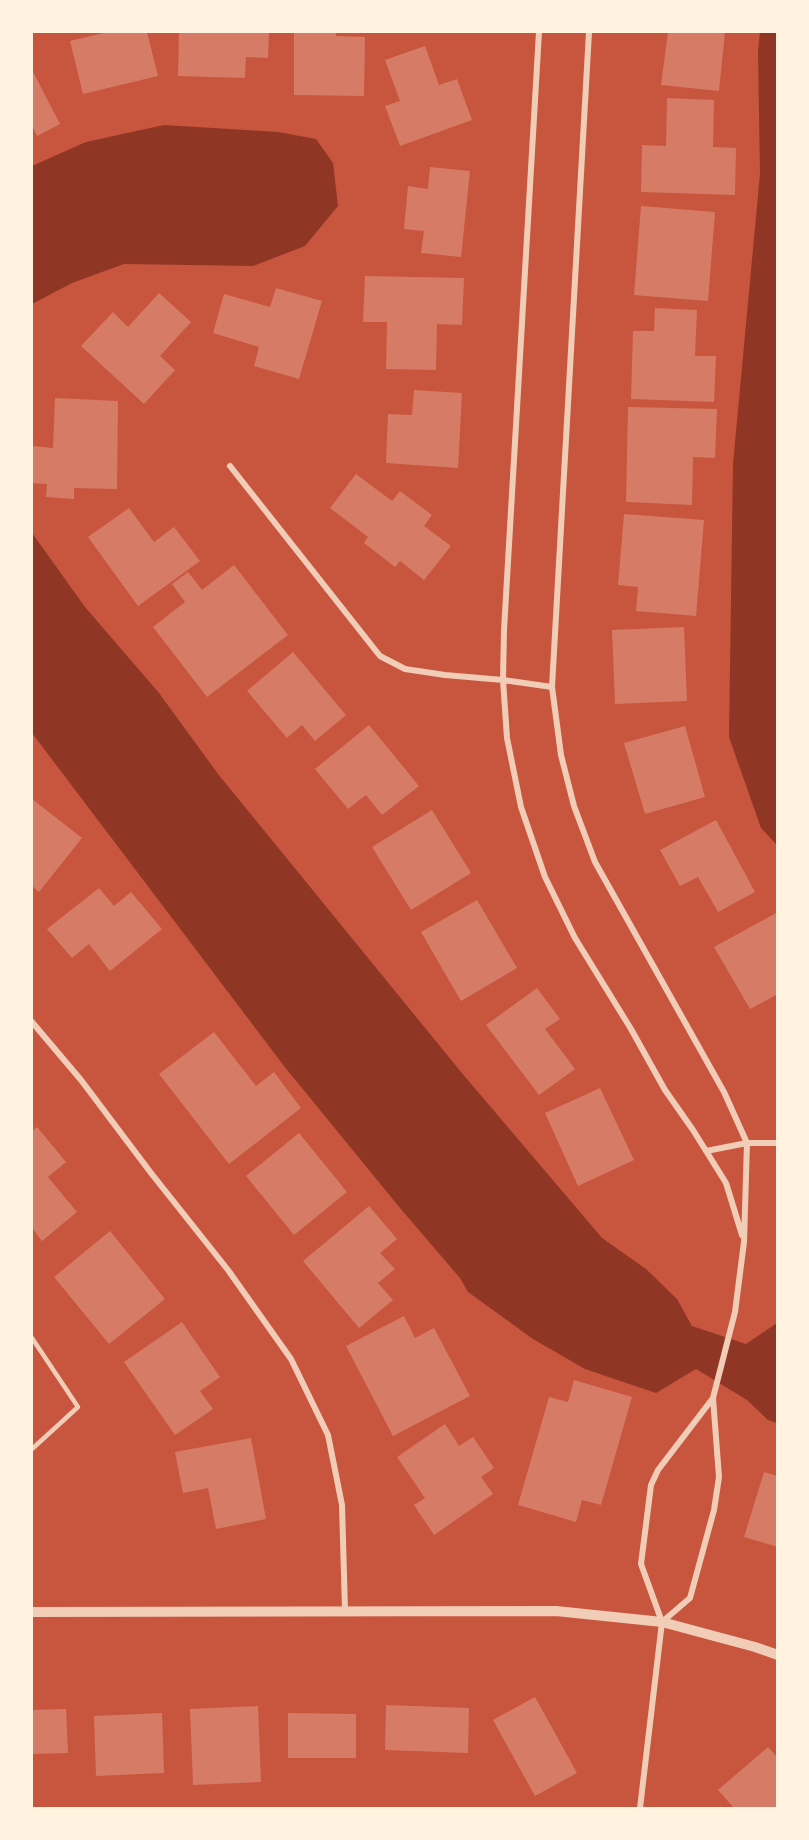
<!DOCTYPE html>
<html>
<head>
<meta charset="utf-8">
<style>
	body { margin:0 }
	#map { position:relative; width:809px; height:1840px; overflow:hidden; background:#c8553d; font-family:"Source Sans 3",sans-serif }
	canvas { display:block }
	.frame { position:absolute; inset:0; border:33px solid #fff3e0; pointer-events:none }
</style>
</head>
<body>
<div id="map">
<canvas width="809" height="1840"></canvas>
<div class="frame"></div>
</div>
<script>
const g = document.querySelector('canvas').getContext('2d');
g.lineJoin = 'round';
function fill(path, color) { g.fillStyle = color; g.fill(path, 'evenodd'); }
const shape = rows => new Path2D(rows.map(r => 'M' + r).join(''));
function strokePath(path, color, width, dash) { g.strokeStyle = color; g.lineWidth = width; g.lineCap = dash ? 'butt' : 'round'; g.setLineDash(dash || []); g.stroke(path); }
const water = shape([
	[760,32,778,32,777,845,761,828,729,737,733,464,760,174,758,51],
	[164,125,278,132,316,139,333,163,338,206,305,246,253,266,124,264,72,283,32,304,32,166,86,142],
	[32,533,85,607,159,693,218,774,461,1072,602,1238,646,1269,677,1299,692,1326,746,1344,777,1323,777,1423,768,1420,747,1400,696,1369,656,1393,585,1369,533,1339,468,1292,460,1278,400,1208,284,1066,32,733]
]);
const building = shape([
	[108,32,147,32,158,76,83,94,70,41],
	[179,32,269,32,268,58,246,57,245,78,178,76],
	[294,32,336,32,336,36,365,37,364,96,294,95],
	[668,32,725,32,719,91,661,85],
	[425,46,439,85,457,79,472,120,400,146,385,106,400,101,385,60],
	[32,70,60,124,37,136,32,125],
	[667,98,714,100,713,147,736,148,735,195,641,192,642,145,666,146],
	[430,167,470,171,461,257,421,253,424,231,404,229,408,186,428,189],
	[641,206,715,212,708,301,634,295],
	[365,276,464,278,462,325,437,324,436,370,386,369,387,322,363,322],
	[276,288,322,301,299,379,254,366,259,347,213,333,224,294,270,307],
	[159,293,191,322,160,356,175,370,144,404,81,346,113,312,128,327],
	[655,308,697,310,695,356,716,356,714,402,631,399,633,331,654,331],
	[414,390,462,393,458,468,386,463,388,414,412,415],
	[55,398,118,401,117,489,74,488,74,499,46,497,47,484,32,483,32,446,53,448],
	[628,407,717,409,715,458,693,457,692,505,626,502],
	[356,474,392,501,400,491,432,515,424,526,451,546,424,580,400,561,395,567,364,543,368,537,330,508],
	[129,508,154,542,174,527,200,561,138,606,88,537],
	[624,514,704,520,696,616,636,611,638,587,618,585],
	[234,565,288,635,207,697,153,627,185,602,172,584,188,572,202,590],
	[684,627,687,701,615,704,612,630],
	[293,652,346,715,315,741,302,725,287,738,247,691],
	[369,725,419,786,382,815,366,795,348,809,315,769],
	[685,726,705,797,645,814,624,743],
	[32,799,82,838,39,892,32,886],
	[432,810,471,873,411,910,372,847],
	[716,820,755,892,718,912,698,877,680,886,660,850],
	[99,888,114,906,131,892,162,929,110,971,89,944,72,958,47,929],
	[477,900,517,968,461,1001,421,932],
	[778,912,778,994,750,1009,714,947],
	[537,988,560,1019,545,1029,575,1069,539,1095,486,1025],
	[214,1032,256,1086,274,1072,301,1108,229,1164,159,1074],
	[600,1088,634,1160,578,1186,545,1113],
	[37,1127,66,1162,48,1177,77,1212,42,1241,32,1228,32,1131],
	[299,1133,347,1192,294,1235,246,1176],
	[369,1206,397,1239,380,1253,395,1269,378,1283,393,1300,359,1328,303,1261],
	[110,1231,165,1299,109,1344,54,1277],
	[404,1316,415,1338,434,1328,470,1396,393,1436,346,1346],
	[182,1322,220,1377,200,1391,213,1409,175,1435,124,1362],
	[574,1380,632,1397,601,1505,582,1500,576,1522,518,1505,549,1397,568,1402],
	[445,1424,459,1446,473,1437,494,1468,481,1477,493,1494,434,1535,414,1505,425,1498,397,1457],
	[251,1438,266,1519,216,1529,208,1488,183,1493,175,1452],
	[764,1472,778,1476,778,1547,744,1537],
	[535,1697,577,1773,535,1796,493,1720],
	[386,1705,469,1708,468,1753,385,1750],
	[258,1706,261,1782,193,1785,190,1709],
	[66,1709,68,1753,32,1754,32,1710],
	[162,1713,164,1773,96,1776,94,1716],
	[288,1713,356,1714,356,1758,288,1758],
	[768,1747,778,1758,778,1808,734,1808,718,1790]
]);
const service = shape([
	[32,1338,78,1407,32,1449]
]);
const minor = shape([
	[539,32,504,630,503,680,507,738,521,807,545,877,575,938,631,1029,665,1090,693,1130,726,1183,742,1235],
	[589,32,552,687,561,755,574,806,595,862,724,1092,747,1143,744,1242,735,1312,713,1398,719,1477,714,1510,690,1598,662,1622],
	[230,466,380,656,405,669,445,675,503,680,552,687],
	[32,1022,81,1080,151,1173,228,1270,291,1359,328,1435,342,1505,345,1610],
	[706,1151,747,1143,778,1143],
	[640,1808,662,1622,641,1564,651,1485,658,1470,713,1398]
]);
const tertiary = shape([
	[32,1612,556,1611,662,1622,755,1647,778,1655]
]);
fill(water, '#8f3625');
fill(building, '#d67c66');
strokePath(service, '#f1ccb7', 4.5);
strokePath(minor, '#f1ccb7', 6);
strokePath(tertiary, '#f1ccb7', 10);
</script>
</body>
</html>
